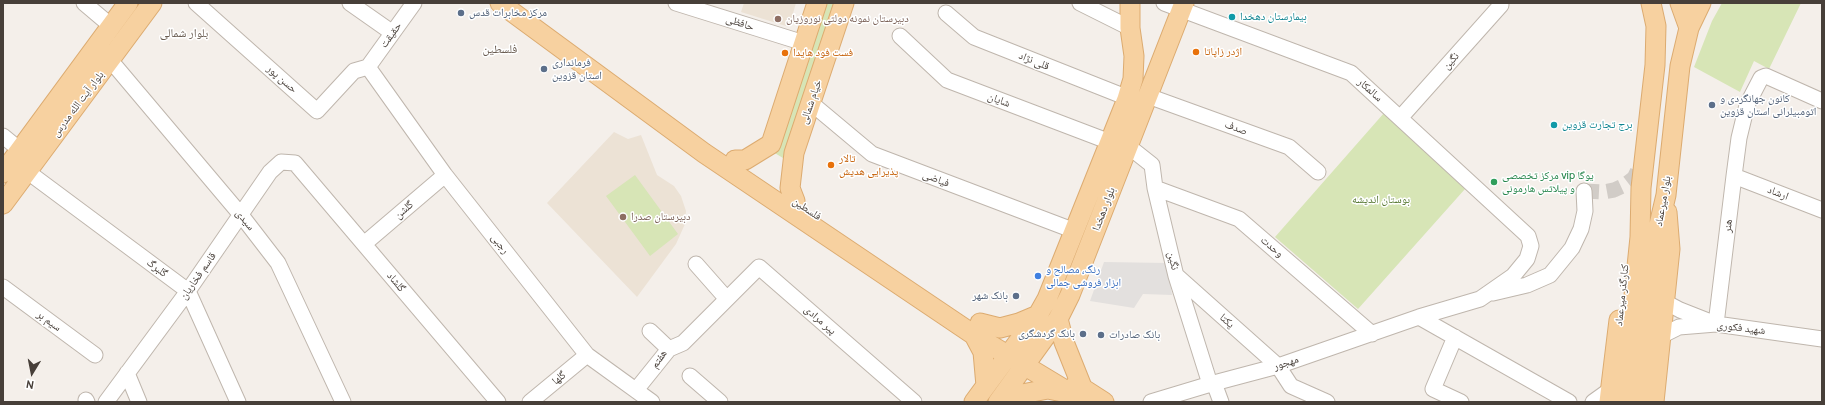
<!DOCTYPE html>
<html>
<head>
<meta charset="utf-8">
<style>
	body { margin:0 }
	#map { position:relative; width:1825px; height:405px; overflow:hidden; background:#f4efea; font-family:Cabin,sans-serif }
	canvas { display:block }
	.frame { position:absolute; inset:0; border:4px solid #473f39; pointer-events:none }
	.north { position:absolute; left:12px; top:353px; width:40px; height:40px; -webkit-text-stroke:3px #fff; paint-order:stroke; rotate:190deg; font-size:11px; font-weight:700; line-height:16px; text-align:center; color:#473f39 }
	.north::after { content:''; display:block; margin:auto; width:14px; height:18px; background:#473f39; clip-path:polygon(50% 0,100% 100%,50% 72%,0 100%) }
</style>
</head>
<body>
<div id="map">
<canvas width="1825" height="405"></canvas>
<div class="frame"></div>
<div class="north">N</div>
</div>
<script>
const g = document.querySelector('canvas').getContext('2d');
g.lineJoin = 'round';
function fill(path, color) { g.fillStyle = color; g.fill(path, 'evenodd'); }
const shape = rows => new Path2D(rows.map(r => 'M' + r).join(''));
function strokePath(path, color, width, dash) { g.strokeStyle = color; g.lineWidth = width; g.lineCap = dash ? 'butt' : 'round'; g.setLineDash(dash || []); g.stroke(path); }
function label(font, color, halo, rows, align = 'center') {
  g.font = font + ' Cabin,"Noto Naskh Arabic",sans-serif'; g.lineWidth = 3; g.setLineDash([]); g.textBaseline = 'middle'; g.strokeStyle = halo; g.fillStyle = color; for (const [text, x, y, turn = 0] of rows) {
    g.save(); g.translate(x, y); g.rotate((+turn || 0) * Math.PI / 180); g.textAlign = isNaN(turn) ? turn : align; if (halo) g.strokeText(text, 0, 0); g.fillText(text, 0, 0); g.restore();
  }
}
const education = shape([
	[744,3,796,3,789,27,741,12],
	[614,132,628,139,641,135,657,175,674,186,681,196,686,211,685,224,676,244,637,297,547,203]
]);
const green = shape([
	[817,3,844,3,785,158,783,158,773,152],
	[1722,3,1801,3,1769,69,1754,61,1740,92,1694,67,1712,21],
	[1384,113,1465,189,1358,309,1275,237],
	[635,175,678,234,650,256,606,196]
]);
const parking = shape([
	[1104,262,1167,263,1172,295,1143,294,1134,308,1090,301]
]);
const minorTunnel = shape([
	[1584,191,1603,192,1614,190,1625,185,1634,178,1642,162]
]);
const minor = shape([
	[84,3,110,25],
	[196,3,317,111,354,71,368,67],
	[350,3,387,29],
	[676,3,804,43],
	[1080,3,1130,28],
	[946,13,974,37,1128,98],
	[900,36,947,80,1110,142],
	[111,61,241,215,278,263,343,402],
	[368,67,445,175,587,355,652,402],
	[368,67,414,3],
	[1148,96,1289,147,1318,172],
	[811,103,872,154,1075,231],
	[1401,117,1501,5],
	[3,136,20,150],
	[1128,146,1152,165,1155,188,1176,276,1210,384],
	[28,172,188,291,238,402],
	[1734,176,1822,210],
	[1155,188,1239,219,1372,334],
	[364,244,445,175],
	[696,264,726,298],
	[1177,276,1278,366,1291,386,1327,402],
	[3,287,95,355],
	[1493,293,1527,285,1550,275,1572,248,1581,229,1585,211,1584,191],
	[1665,302,1680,310,1713,323],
	[1419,317,1569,402],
	[1716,324,1734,176,1739,138,1747,105,1761,78,1766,76,1822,101],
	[1661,336,1679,327,1716,324,1822,339],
	[1455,337,1433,389,1461,402],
	[669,349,683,343,759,267,914,402],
	[127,373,139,402],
	[690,376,720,402],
	[1214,383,1221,402],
	[636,390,669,349,650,331],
	[86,400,87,402],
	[106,402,188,291,270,172,281,162,295,163,498,402],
	[530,402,587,355],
	[1151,402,1214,383,1278,366,1419,317,1480,299,1513,276,1527,259,1531,246,1528,236,1351,73,1164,3],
	[1593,402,1607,392,1612,385]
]);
const major = shape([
	[500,3,704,153,974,335,1085,402],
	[1680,3,1689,28],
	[735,160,745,160,771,144,817,3],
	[3,173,128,3],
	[795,201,790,188,794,153,844,3],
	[3,204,152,3],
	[1058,319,1064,342,1082,387],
	[980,323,1000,328,1019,323,1038,315],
	[974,335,983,352,986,386],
	[1076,384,1104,402],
	[974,402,1038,315,1047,299,1127,99,1133,79,1134,56,1130,28,1130,3],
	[998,402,1058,319,1070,295,1184,3],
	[1000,402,1022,394,1048,389,1067,393],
	[1609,402,1619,320],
	[1623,402,1640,237,1641,188,1655,65,1656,26,1651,3],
	[1638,402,1656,238,1666,195,1680,66,1689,28,1701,3],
	[1654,402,1670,249,1667,212]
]);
const markers = [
	[461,13,4,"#5c6f8a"],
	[1232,17,4,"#0f9aa8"],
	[778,19,4,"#8d6e63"],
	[1196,52,4,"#e8710a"],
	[785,53,4,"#e8710a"],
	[544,69,4,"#5c6f8a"],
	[1712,105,4,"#5c6f8a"],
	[1554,125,4,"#0f9aa8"],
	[831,165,4,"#e8710a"],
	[1494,182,4,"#2e9e5b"],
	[623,217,4,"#8d6e63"],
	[1038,276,4,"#3f7fe0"],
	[1016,296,4,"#5c6f8a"],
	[1083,334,4,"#5c6f8a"],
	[1101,335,4,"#5c6f8a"]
];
const serviceNames = [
	["مرکز مخابرات قدس",469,13],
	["فرمانداری",552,63],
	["استان قزوین",552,76],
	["کانون جهانگردی و",1720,99],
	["اتومبیلرانی استان قزوین",1720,112],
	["بانک شهر",1008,296,"right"],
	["بانک گردشگری",1075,334,"right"],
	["بانک صادرات",1109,335]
];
const cultureNames = [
	["بیمارستان دهخدا",1240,17],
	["برج تجارت قزوین",1562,125]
];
const educationNames = [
	["دبیرستان نمونه دولتی نوروزیان",786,19],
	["دبیرستان صدرا",631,217]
];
const streetNames = [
	["حافظی",740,23,18],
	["حقیقت",391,35,-54],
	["قلی نژاد",1034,61,22],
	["نگین",1451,61,-48],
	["حسن پور",282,79,41],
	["سالمکار",1370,90,42],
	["شایان",999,100,21],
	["خیام شمالی",811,102,-71],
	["بلوار آیت الله مدرس",78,104,-53],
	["صدف",1236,128,20],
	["فیاضی",936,179,21],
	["ارشاد",1778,193,21],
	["بلوار میرعماد",1663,201,-80],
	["فلسطین",807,209,34],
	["بلوار دهخدا",1104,209,-69],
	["گلشن",404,210,-41],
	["سیدی",245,220,51],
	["هنر",1728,226,-83],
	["رجبی",500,244,52],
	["وحدت",1272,247,41],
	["نگین",1173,261,76],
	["گلبرگ",157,268,37],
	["قاسم فخاریان",198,276,-55],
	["گلشاد",396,282,50],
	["کنارگذر میرعماد",1622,295,-84],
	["پیر مرادی",820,320,41],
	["سیم بر",49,321,36],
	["یکتا",1227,321,42],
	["شهید فکوری",1741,328,7],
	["هفتم",659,359,-55],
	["مهجور",1286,363,-18],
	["گلها",559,378,-39]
];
const foodNames = [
	["اژدر زاپاتا",1204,52],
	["فست فود هایدا",793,53],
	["تالار",839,159],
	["پذیرایی هدیش",839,172]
];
const leisureNames = [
	["مرکز تخصصی vip یوگا",1502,176],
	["و پیلاتس هارمونی",1502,189]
];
const parkNames = [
	["بوستان اندیشه",1381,200]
];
const shopNames = [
	["رنگ، مصالح و",1046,270],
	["ابزار فروشی جمالی",1046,283]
];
const neighbourhoodNames = [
	["بلوار شمالی",184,33],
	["فلسطین",500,49]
];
fill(education, '#ece2d5');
fill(green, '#d7e5b6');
fill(parking, '#e3e0de');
strokePath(minorTunnel, '#d1ccc7', 15, [15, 8]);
strokePath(minor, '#bfb6ad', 17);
strokePath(major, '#dcab70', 21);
strokePath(minor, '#fff', 15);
strokePath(major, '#f7d1a0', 19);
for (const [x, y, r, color] of markers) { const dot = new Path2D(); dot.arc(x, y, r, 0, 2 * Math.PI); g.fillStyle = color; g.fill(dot); strokePath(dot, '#fff', 1.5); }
label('11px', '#4e5e75', '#fff', serviceNames, 'left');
label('11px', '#0d838f', '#fff', cultureNames, 'left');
label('11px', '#785e54', '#fff', educationNames, 'left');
label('11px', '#473f39', '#fff', streetNames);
label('11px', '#c56008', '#fff', foodNames, 'left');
label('11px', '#27864d', '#fff', leisureNames, 'left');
label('11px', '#54762f', '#fff', parkNames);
label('11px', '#366cbe', '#fff', shopNames, 'left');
label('12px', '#695c51', '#fff', neighbourhoodNames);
</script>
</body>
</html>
